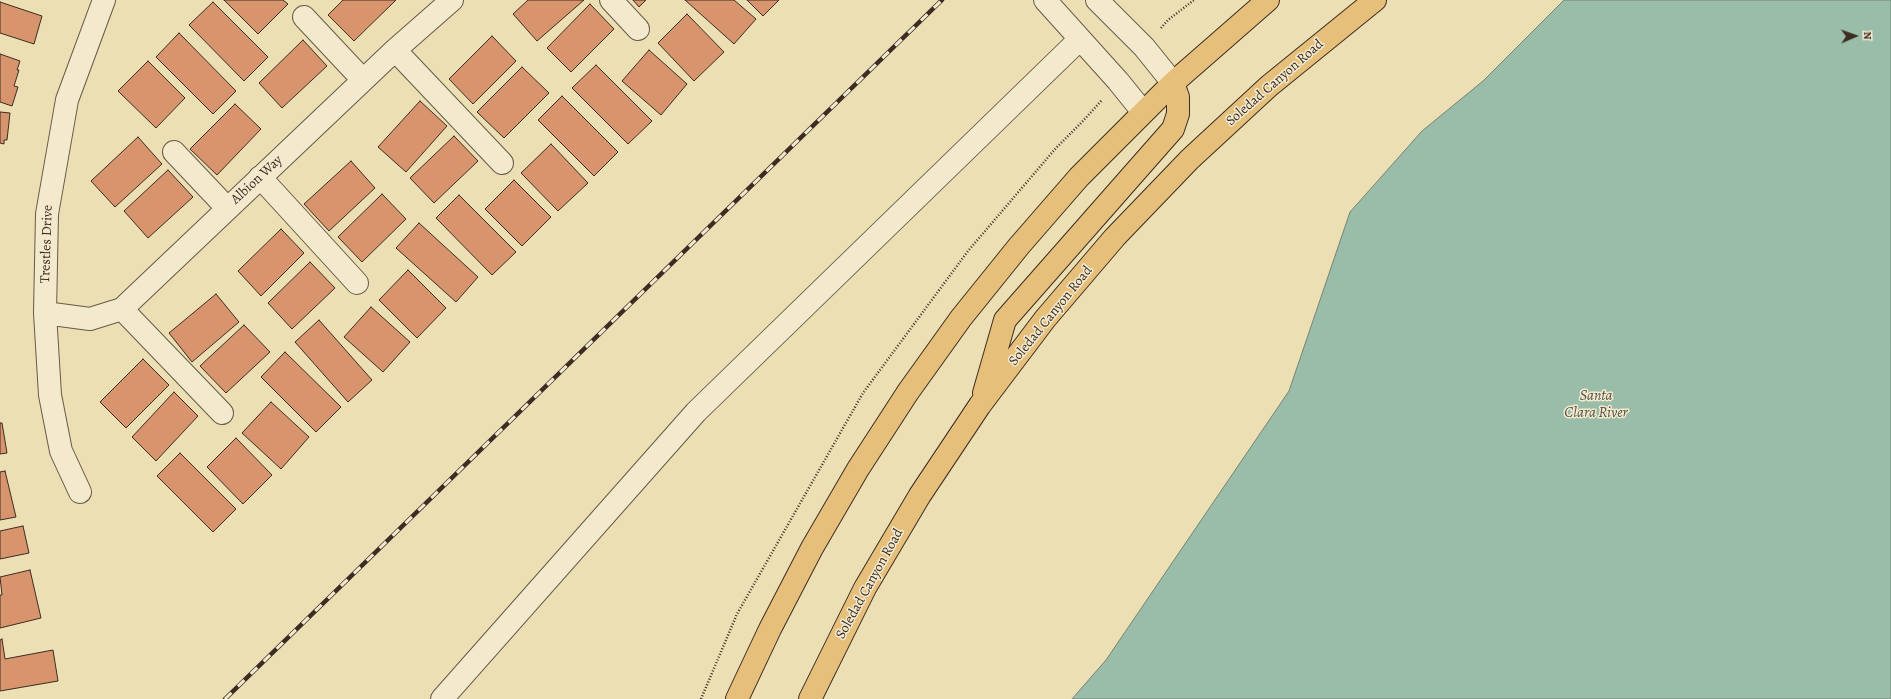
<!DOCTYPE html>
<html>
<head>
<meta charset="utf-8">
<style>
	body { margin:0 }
	#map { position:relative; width:1891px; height:699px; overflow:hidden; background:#ecdfb3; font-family:Alegreya,serif }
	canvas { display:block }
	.north { position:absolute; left:1835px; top:16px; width:40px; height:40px; -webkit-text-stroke:3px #f3eace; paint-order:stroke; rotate:88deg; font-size:11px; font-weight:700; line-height:16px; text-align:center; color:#3c2c24 }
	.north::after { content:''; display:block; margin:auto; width:14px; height:18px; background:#3c2c24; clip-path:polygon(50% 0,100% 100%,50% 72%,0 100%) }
</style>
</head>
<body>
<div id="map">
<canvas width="1891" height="699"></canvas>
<div class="north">N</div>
</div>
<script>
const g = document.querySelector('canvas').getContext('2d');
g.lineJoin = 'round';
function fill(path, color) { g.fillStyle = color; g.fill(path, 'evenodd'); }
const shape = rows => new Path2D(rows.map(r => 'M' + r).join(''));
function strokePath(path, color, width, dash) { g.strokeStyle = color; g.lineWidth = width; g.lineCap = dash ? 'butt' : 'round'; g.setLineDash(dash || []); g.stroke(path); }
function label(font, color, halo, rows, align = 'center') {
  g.font = font + ' Alegreya,serif'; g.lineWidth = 3; g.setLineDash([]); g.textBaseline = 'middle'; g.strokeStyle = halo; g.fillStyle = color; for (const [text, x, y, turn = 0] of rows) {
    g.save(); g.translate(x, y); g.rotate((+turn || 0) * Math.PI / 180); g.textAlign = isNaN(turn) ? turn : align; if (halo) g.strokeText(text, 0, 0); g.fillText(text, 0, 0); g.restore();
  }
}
const water = shape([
	[1564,0,1891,0,1891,699,1072,699,1106,660,1289,391,1350,212,1422,131,1483,81,1564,0]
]);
const building = shape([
	[224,0,283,0,288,4,258,34,224,0],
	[343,0,396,0,354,41,328,15,343,0],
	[528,0,584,0,537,41,513,14,528,0],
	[633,0,646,0,639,7,633,0],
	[685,0,734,0,756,19,734,44,685,0],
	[747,0,779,0,763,16,747,0],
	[0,2,42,16,34,44,0,33,0,2],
	[213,2,268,57,244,81,189,25,213,2],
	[590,4,614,29,571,72,547,48,590,4],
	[687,14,724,52,694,81,658,43,687,14],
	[179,33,236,91,213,114,156,57,179,33],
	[492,36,516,61,473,104,449,79,492,36],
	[303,40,327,66,282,108,259,83,303,40],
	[649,50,687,84,661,115,622,81,649,50],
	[0,54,20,61,17,70,19,70,14,86,18,87,12,106,0,102,0,54],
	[148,61,185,98,156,128,118,91,148,61],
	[596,65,652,121,628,144,572,88,596,65],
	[522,67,549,93,504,138,477,112,522,67],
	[562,96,618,152,594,176,538,120,562,96],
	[420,101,447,126,406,172,378,147,420,101],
	[235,104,261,129,217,175,190,149,235,104],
	[0,112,10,113,7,140,4,140,4,144,0,143,0,112],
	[454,136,478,161,434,203,410,178,454,136],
	[138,137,162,164,115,207,91,181,138,137],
	[551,144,588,183,558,211,521,173,551,144],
	[351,161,375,188,329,231,304,204,351,161],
	[168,170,193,197,148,238,124,211,168,170],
	[514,180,551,217,522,246,485,209,514,180],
	[382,194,406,219,362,262,338,237,382,194],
	[459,195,516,252,492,275,436,218,459,195],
	[419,223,478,277,456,302,396,248,419,223],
	[281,229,304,253,261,296,238,271,281,229],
	[310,262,335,288,292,329,268,303,310,262],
	[408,270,446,308,417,338,379,300,408,270],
	[216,294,239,322,192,362,169,333,216,294],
	[371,307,410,342,383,372,344,337,371,307],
	[319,320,372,380,348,402,295,342,319,320],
	[244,325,270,352,226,393,200,366,244,325],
	[285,352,341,407,316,432,261,377,285,352],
	[143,359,169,385,126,428,100,402,143,359],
	[174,392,198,416,156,461,132,437,174,392],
	[271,402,309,437,281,469,242,433,271,402],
	[0,423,2,423,7,453,0,454,0,423],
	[236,438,272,475,243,504,207,467,236,438],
	[180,453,236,509,213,532,157,476,180,453],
	[5,471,16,517,0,520,0,472,5,471],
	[23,526,29,553,0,559,0,531,23,526],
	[30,570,41,618,0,628,0,595,2,595,0,577,30,570],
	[2,639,5,659,53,650,58,681,0,691,0,640,2,639]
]);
const path = shape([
	[1161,28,1168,20,1194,0],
	[701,699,737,614,863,393,968,251,1056,148,1082,122,1102,100]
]);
const minor = shape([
	[611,0,638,29],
	[1045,0,1118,81,1143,112],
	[1097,0,1144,47,1173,83],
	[304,17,363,80],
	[395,50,502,163],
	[174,152,227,208],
	[260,177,357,283],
	[122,309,222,413],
	[45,313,90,319,122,309,395,50,452,0],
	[80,492,61,451,50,395,45,313,47,214,67,100,104,0],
	[442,699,696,412,1080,39]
]);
const major = shape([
	[984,393,1005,320,1173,129,1178,114,1178,97,1173,83],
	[737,699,770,629,812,548,858,469,908,392,961,318,1019,246,1079,177,1173,83,1268,0],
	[810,699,865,588,920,495,980,405,1045,319,1115,237,1190,159,1269,86,1375,0]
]);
const rail = shape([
	[225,699,942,0]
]);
const streetNames = [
	["Soledad Canyon Road",1275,83,-41],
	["Albion Way",257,180,-43],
	["Trestles Drive",47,244,-88],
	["Soledad Canyon Road",1051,316,-51],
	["Soledad Canyon Road",870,584,-61]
];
const waterNames = [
	["Santa",1596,396],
	["Clara River",1596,413]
];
fill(water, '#99bda9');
strokePath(water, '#748374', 1);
fill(building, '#d8946d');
strokePath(building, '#3c2c24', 1);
strokePath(minor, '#685948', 24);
strokePath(major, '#3c2c24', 24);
strokePath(path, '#3c2c24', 2.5, [1, 2]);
strokePath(minor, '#f3eace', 22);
strokePath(major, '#e6c07a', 22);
strokePath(rail, '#3c2c24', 4.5);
strokePath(rail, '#f3eace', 3, [9]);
label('14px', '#3c2c24', '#f3eace', streetNames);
label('italic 15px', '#535045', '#f3eace', waterNames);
</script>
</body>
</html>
